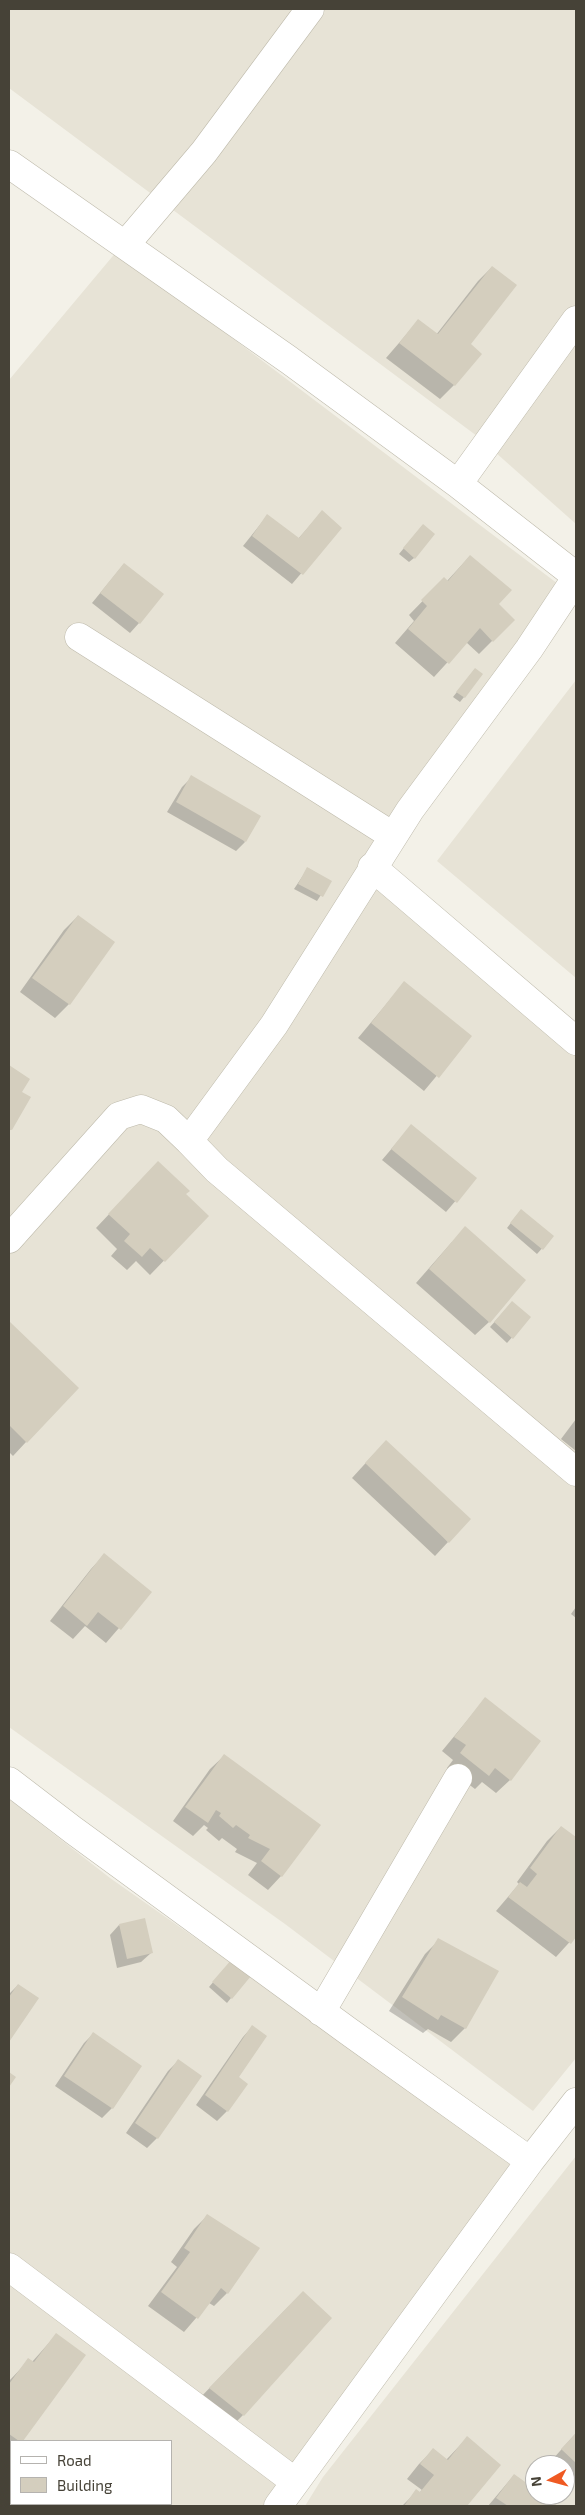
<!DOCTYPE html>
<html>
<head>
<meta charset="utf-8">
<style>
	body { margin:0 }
	#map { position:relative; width:585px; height:2515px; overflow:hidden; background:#f3f1e8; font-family:"Exo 2",sans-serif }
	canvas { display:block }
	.frame { position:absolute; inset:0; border:10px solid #464237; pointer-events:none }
	.legend { position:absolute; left:10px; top:2440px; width:162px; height:65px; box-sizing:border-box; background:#fff; border:1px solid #b5b3af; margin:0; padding:6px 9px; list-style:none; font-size:15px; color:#464237 }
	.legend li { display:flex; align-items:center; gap:10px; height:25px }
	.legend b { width:25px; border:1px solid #b5b3af }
	.north { position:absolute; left:525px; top:2455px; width:50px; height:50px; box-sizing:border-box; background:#fff; border:1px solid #b5b3af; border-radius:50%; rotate:263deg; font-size:14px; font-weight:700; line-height:20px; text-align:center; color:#464237 }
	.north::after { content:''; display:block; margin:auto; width:18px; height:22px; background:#ef5a23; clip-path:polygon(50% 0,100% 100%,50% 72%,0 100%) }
</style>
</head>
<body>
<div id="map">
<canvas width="585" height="2515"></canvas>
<div class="frame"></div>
<ul class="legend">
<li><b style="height:6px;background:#fff"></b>Road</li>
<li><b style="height:14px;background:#d4cebe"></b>Building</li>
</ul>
<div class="north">N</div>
</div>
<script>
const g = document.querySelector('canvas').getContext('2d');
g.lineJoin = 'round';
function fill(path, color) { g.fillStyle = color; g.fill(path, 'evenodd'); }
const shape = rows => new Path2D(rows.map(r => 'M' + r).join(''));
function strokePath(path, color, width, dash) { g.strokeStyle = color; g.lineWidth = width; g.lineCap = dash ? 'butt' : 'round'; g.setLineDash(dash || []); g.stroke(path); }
const residential = shape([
	[9,9,576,9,576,524,477,436,9,88],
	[117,251,566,590,361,861,576,1053,576,2058,533,2111,285,1924,9,1727,9,380],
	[576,680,576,978,437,861],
	[9,1799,110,1878,516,2163,273,2506,9,2506],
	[11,2441,171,2441,171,2504,11,2504],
	[576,2156,576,2506,305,2506,323,2477],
	[535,2465,565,2465,565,2495,535,2495]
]);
const shadow = shape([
	[492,267,469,344,454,385,440,399,386,358,418,321,436,335,478,281],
	[267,516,298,539,313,522,340,528,292,584,243,546],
	[423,525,414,558,409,562,399,554],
	[470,556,498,604,513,620,479,654,466,642,434,677,395,643,414,621,409,615,444,579,447,581],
	[124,564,139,623,130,633,92,603],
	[475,669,464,697,460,702,453,697],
	[192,777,245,842,236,851,167,812,182,787],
	[308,868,330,881,317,901,294,889],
	[78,916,113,943,69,1004,55,1018,20,992,64,930],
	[404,983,470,1036,424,1091,358,1038],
	[9,1066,28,1079,20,1092,29,1098,9,1132],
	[411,1126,475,1178,446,1212,382,1160],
	[145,1176,184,1195,207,1216,150,1275,136,1261,127,1270,111,1256,117,1249,96,1228],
	[517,1215,553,1236,537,1254,507,1228],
	[452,1242,489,1322,475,1335,416,1283],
	[508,1307,529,1318,507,1343,490,1327],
	[10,1324,26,1442,13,1456,9,1452],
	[576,1419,576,1451,561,1439],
	[373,1455,448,1542,435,1556,352,1478],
	[104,1555,150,1592,106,1643,85,1626,73,1639,50,1621,91,1569],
	[576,1607,576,1618,571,1614],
	[485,1699,510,1780,496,1793,482,1782,475,1789,447,1768,453,1760,442,1751],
	[224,1756,319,1825,281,1876,268,1890,248,1875,257,1863,235,1852,237,1849,222,1838,219,1841,206,1830,208,1828,204,1825,193,1836,173,1821,210,1769],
	[561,1827,576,1839,576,1935,556,1957,496,1911,519,1884,517,1882,547,1841],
	[119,1925,151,1953,141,1962,117,1968,110,1935],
	[439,1940,497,1971,465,2028,451,2042,428,2029,423,2033,389,2011,425,1954],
	[227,1966,231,1998,227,2003,209,1987],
	[18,1985,37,1998,9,2039,9,1994],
	[252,2027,227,2111,217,2121,196,2105,243,2037],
	[93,2034,140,2066,112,2108,102,2118,55,2086,84,2043],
	[178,2061,157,2138,147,2148,126,2133,168,2071],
	[208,2215,227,2293,214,2306,209,2303,184,2332,148,2306,177,2267,171,2262,194,2229],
	[289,2306,243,2415,229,2429,196,2402],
	[56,2335,84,2355,22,2441,11,2441,11,2452,9,2454,9,2381,29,2360,32,2362],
	[576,2433,576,2477,574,2479,565,2471,565,2465,558,2465,552,2460],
	[467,2438,499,2466,465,2506,402,2506,417,2491,419,2493,422,2490,407,2479,419,2464,433,2450,446,2460],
	[9,2474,11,2476,11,2504,28,2504,26,2506,9,2506],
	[514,2475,535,2491,535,2495,540,2495,556,2506,488,2506]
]);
const building = shape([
	[492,266,517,285,471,344,482,354,455,386,399,343,418,319,438,334],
	[322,510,342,528,303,575,252,536,267,514,299,538],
	[423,524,435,534,415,559,403,548],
	[470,555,512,590,499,604,515,620,493,642,480,628,449,664,408,629,427,606,421,600,444,577,448,581],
	[124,563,164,594,140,624,100,593],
	[475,668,483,674,465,698,456,692],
	[191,775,261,816,246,842,176,802],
	[307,867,332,881,323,897,298,884],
	[78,915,115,942,70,1005,32,978],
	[404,981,472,1036,439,1078,371,1023],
	[9,1065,30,1079,22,1092,31,1097,12,1130,9,1129],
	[411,1124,477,1178,457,1203,391,1149],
	[158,1161,190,1191,186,1194,209,1216,165,1262,150,1248,142,1257,124,1241,130,1234,108,1214],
	[521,1209,554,1236,543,1250,510,1223],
	[465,1226,526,1280,490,1323,429,1269],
	[512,1301,531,1317,513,1339,494,1322],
	[10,1322,79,1388,27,1443,9,1425],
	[386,1440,471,1519,449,1543,365,1463],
	[104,1553,152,1592,121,1630,98,1612,87,1626,63,1606],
	[485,1697,541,1741,511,1781,495,1768,489,1776,460,1753,466,1745,454,1737],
	[224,1754,321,1825,282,1877,261,1861,270,1849,248,1838,250,1835,236,1825,233,1828,219,1816,221,1813,216,1810,208,1823,185,1807],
	[561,1826,576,1837,576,1937,571,1944,508,1897,520,1882,527,1887,537,1874,530,1868],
	[145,1918,153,1953,127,1959,119,1924],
	[438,1938,499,1971,466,2029,441,2015,438,2020,402,1997],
	[232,1959,251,1976,232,1999,212,1982],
	[18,1984,39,1998,9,2042,9,1997],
	[252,2025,267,2036,239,2077,248,2084,228,2112,205,2095],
	[93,2032,142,2066,113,2109,64,2076],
	[178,2059,202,2076,158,2139,135,2123],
	[9,2072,16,2077,9,2087],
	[207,2214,260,2248,228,2294,221,2288,198,2319,161,2292,190,2252,184,2248],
	[303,2291,332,2318,244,2416,209,2388],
	[56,2333,86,2355,23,2441,19,2441,9,2434,9,2384,28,2358,34,2362],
	[576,2433,576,2463,561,2449],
	[467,2436,501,2465,467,2506,404,2506,416,2489,420,2492,434,2475,420,2464,433,2448,448,2460],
	[9,2473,11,2474,11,2504,29,2504,28,2506,9,2506],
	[514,2474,535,2489,535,2495,543,2495,558,2506,508,2506,496,2498]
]);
const minor = shape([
	[9,164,289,360,458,484,576,576],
	[126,244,204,152,310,9],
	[458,484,576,320],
	[576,578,529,649,410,810,274,1025,189,1141,217,1170,576,1472],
	[79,637,393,836],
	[372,867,576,1041],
	[9,1239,119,1116,141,1109,166,1119,189,1141],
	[9,1781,73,1830,348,2031,530,2161],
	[321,2012,458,1778],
	[9,2267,294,2481],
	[278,2506,530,2161,576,2102]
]);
fill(residential, '#e7e3d6');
fill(shadow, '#0003');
fill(building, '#d4cebe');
strokePath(minor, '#bebaab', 29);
strokePath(minor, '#fff', 28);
</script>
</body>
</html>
